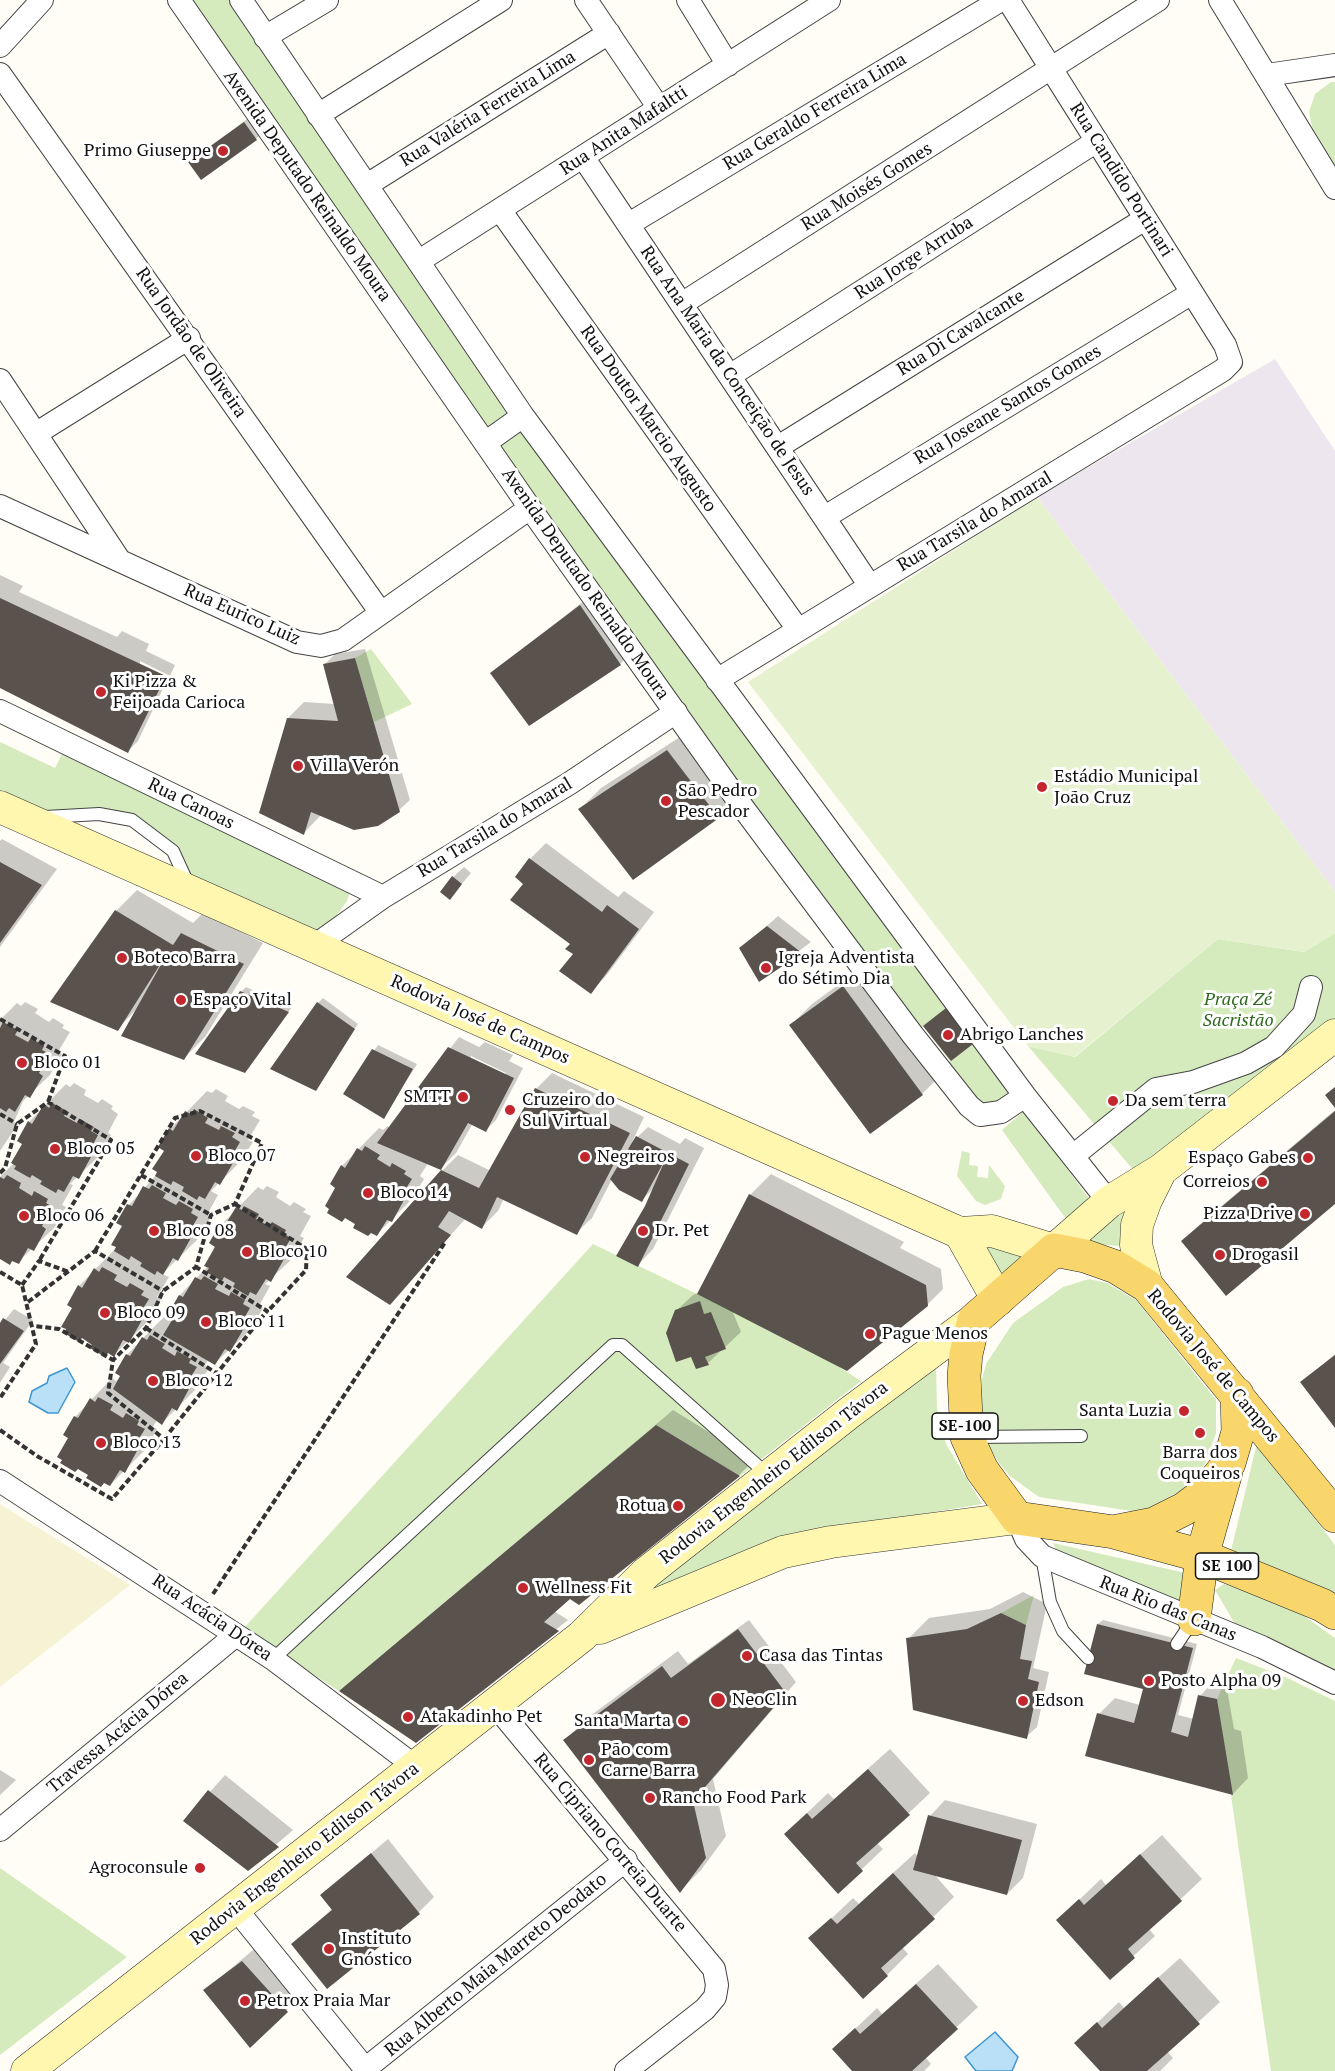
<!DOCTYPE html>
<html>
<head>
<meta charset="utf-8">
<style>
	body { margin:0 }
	canvas { display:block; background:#fffdf5 }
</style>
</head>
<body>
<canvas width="1335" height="2071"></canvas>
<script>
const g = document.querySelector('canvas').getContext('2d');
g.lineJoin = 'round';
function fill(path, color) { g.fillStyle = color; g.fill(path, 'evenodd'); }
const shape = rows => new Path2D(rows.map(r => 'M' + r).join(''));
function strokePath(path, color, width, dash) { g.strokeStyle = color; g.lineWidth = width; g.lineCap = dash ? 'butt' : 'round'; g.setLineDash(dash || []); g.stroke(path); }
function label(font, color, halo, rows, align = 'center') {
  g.font = font + ' "PT Serif",serif'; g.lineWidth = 6; g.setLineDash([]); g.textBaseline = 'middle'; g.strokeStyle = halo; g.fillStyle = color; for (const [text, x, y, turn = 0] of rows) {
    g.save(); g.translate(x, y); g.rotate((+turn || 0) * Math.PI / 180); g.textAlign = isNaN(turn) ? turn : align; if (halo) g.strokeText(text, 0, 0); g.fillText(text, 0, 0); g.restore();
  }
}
const industrial = shape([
	[1275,359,1335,451,1335,892,1037,497]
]);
const farmland = shape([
	[0,1504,130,1585,0,1687]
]);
const green = shape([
	[179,0,242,0,318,115,1025,1096,990,1116,940,1070,950,1061,923,1026,912,1034],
	[1331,82,1335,82,1335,165,1312,127,1309,112,1315,94],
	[371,649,412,704,374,722,355,658],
	[0,742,55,768,67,744,350,891,347,901,314,946,191,890,173,851,132,820,27,819,0,807],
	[1335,933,1335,1021,1135,1172,1028,1046,1075,1057,1218,939,1304,952],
	[1024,1111,1090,1200,1066,1219,1002,1130],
	[962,1151,970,1153,969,1165,978,1166,977,1177,988,1178,989,1165,1005,1186,1001,1199,985,1205,976,1201,957,1176],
	[1137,1202,1122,1225,1122,1246,1106,1245,1075,1249],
	[973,1239,1030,1257,1004,1281],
	[593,1244,697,1294,833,1363,861,1381,740,1476,656,1425,339,1691,243,1629],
	[1089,1279,1107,1283,1136,1300,1216,1400,1216,1433,1205,1464,1182,1490,1150,1508,1132,1511,1039,1497,1010,1476,999,1463,990,1448,982,1422,982,1379,986,1364,1013,1323,1063,1287],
	[936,1365,937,1409,946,1444,982,1504,790,1536,708,1566,645,1598,639,1587],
	[1257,1443,1335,1545,1335,1615,1228,1563],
	[1053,1543,1190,1574,1192,1608,1056,1549],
	[1224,1584,1289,1605,1335,1638,1335,1683,1241,1634,1215,1590],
	[1034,1595,1026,1625,1001,1613],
	[1236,1658,1285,1677,1335,1701,1335,2071,1271,2071,1217,1699],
	[0,1868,127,1957,0,2055]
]);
const pitch = shape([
	[1037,497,1335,892,1335,933,1304,952,1218,939,1074,1057,1028,1046,748,682]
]);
const water = shape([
	[67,1368,75,1382,58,1413,48,1413,29,1402,32,1391,47,1383,49,1376,67,1368],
	[995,2032,1018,2057,1012,2071,976,2071,965,2057,995,2032]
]);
const shadow = shape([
	[255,113,266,129,256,139,190,162],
	[0,575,23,586,19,592,117,637,122,631,149,644,146,651,175,665,170,676,140,661,140,665,168,678,138,741,128,751,0,686],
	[590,596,631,654,620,664,529,724,492,674],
	[365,649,410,800,399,810,321,815,304,833,288,718,304,702,335,704,325,664,335,654],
	[683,735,733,801,718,817,580,809,601,788],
	[2,839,57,869,0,947,0,841],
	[546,843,618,897,624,891,654,912,606,976,590,992,572,944,525,883,530,859],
	[464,867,471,873,450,898,453,877],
	[137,890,193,923,203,913,263,943,205,1037,184,1058,137,1009,117,1029,116,911],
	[778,916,811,942,760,980,741,949],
	[864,966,943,1073,922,1094,791,1025,812,1004],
	[246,987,292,1007,249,1067,241,992],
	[323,998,358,1024,316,1089,318,1003],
	[25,1002,38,1009,35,1013,49,1022,53,1018,64,1025,62,1028,70,1032,58,1052,62,1054,50,1075,23,1101,14,1122,18,1124,0,1151,0,1020,17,1003,21,1006],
	[459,1037,479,1047,485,1042,513,1055,509,1061,523,1068,496,1120,486,1130,473,1123,456,1153,440,1169,428,1163,420,1176,424,1179,412,1199,377,1234,357,1224,337,1187,342,1166,379,1128,383,1130,388,1126,390,1128],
	[471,1056,506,1073,505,1075,471,1060],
	[378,1045,417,1064,384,1117,345,1093],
	[552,1073,644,1117,632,1142,648,1127,680,1144,685,1138,704,1148,653,1249,638,1265,646,1207,655,1187,642,1200,612,1179,592,1218,576,1233,504,1198,498,1211,482,1227,466,1218,390,1303,442,1171,458,1155,491,1171,536,1089],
	[74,1083,86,1090,84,1095,98,1103,102,1099,113,1106,111,1109,118,1114,108,1133,111,1135,99,1156,70,1184,73,1185,62,1205,66,1207,54,1228,18,1262,13,1260,10,1263,0,1257,0,1177,14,1163,24,1143,29,1122,66,1084,70,1087],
	[216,1089,228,1096,225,1101,239,1109,243,1106,255,1112,252,1116,260,1120,248,1140,253,1142,240,1162,211,1191,218,1195,207,1215,211,1217,199,1238,162,1274,169,1277,157,1297,161,1299,149,1320,114,1355,94,1344,74,1307,79,1286,118,1246,124,1225,118,1222,129,1205,158,1173,170,1129,207,1091,212,1093],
	[1335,1110,1335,1202,1183,1241,1198,1226],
	[771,1174,904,1242,900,1248,941,1269,943,1289,927,1305,732,1310,741,1332,708,1363,676,1311,693,1295,700,1292,750,1195],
	[267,1186,279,1192,276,1197,290,1206,294,1202,306,1209,303,1212,311,1216,300,1236,304,1238,292,1259,265,1284,270,1286,259,1306,263,1308,251,1329,215,1363,208,1360,205,1365,209,1368,197,1388,162,1423,157,1420,153,1427,157,1429,145,1450,110,1485,91,1474,70,1437,75,1417,112,1378,116,1381,122,1376,127,1355,143,1338,164,1317,168,1319,173,1314,170,1313,180,1295,208,1266,221,1225,258,1187,263,1190],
	[14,1309,33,1320,3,1363,10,1367,0,1383,0,1326],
	[1335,1354,1335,1425,1302,1382],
	[673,1410,754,1460,739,1475,579,1603,570,1597,554,1611,568,1620,497,1677,341,1691],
	[1023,1592,1047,1604,1033,1668,1049,1672,1037,1727,1026,1737,908,1639,929,1618,990,1609],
	[749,1620,796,1682,713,1779,726,1836,701,1870,680,1891,565,1740,586,1719,678,1651,688,1664],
	[1103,1620,1197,1644,1178,1715,1194,1719,1200,1696,1210,1685,1227,1689,1234,1729,1241,1731,1248,1778,1233,1794,1099,1714,1115,1698,1140,1705,1144,1688,1098,1624],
	[890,1749,930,1793,877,1843,883,1849,838,1892,807,1813,828,1793,834,1799],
	[0,1770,16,1780,0,1795],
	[225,1775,293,1830,248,1869,185,1820],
	[945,1800,1037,1824,1023,1878,1007,1894,934,1874,954,1897,902,1947,908,1954,887,1975,810,1939,853,1898,859,1904,915,1853,918,1857,930,1816],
	[1162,1835,1202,1879,1149,1929,1155,1936,1110,1978,1058,1920,1101,1879,1106,1885],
	[388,1839,434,1897,419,1912,293,1944,332,1909,322,1895],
	[258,1946,302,1995,251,2046,205,1990],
	[1180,1958,1220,2002,1167,2051,1173,2058,1160,2071,1102,2071,1076,2043,1119,2002,1124,2008],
	[938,1964,978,2007,925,2057,931,2064,924,2071,854,2071,834,2049,877,2008,882,2014]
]);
const building = shape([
	[244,122,257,140,201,180,188,162],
	[0,598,166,676,128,753,0,688],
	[580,605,621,665,529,726,490,673],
	[355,658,400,812,378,826,354,830,311,812,304,835,259,813,287,718,338,721,323,664],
	[667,750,719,818,633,880,578,809],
	[529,858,602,912,607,905,639,929,591,994,559,971,573,954,565,949,570,944,510,900,523,884,515,877],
	[0,862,42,885,0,943],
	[452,876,462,884,450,900,440,892],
	[115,910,173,945,181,933,244,964,184,1060,121,1036,168,952,118,1031,50,1002],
	[767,926,802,953,759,982,739,948],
	[843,986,923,1095,870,1134,789,1025],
	[240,991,289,1012,245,1073,195,1054],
	[317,1002,355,1029,316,1091,270,1069],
	[946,1008,973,1044,951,1061,923,1026],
	[3,1022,18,1030,15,1035,28,1042,31,1038,44,1046,42,1050,50,1054,39,1073,43,1076,30,1098,25,1095,15,1112,9,1108,6,1112,0,1108,0,1028],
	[448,1047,514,1078,486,1132,468,1123,441,1170,377,1143],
	[372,1049,413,1069,384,1119,343,1094],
	[1335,1087,1335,1108,1325,1095],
	[535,1088,630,1133,577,1235,497,1197,482,1229,449,1211,438,1227,451,1235,390,1305,346,1277,441,1170,479,1188],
	[52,1103,67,1111,64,1116,77,1123,80,1119,94,1127,91,1131,98,1135,88,1154,91,1157,79,1179,73,1176,64,1192,58,1189,56,1193,40,1184,42,1181,32,1175,30,1178,14,1169,16,1166,11,1163,22,1144,17,1141,28,1121,32,1124,44,1104,49,1108],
	[194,1109,208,1118,205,1123,219,1130,221,1126,235,1133,232,1137,240,1142,229,1161,233,1163,220,1185,215,1182,205,1199,199,1196,197,1200,182,1191,184,1187,173,1181,171,1185,155,1176,157,1172,152,1169,164,1151,158,1147,169,1128,173,1131,185,1111,191,1114],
	[1335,1111,1335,1204,1226,1296,1181,1241],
	[636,1136,689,1164,638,1267,616,1256,645,1206,666,1158,642,1202,619,1190,610,1179],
	[365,1146,380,1155,377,1159,390,1167,392,1163,406,1171,404,1174,412,1179,400,1198,404,1200,392,1222,387,1220,377,1236,371,1233,368,1236,353,1228,355,1224,345,1218,342,1222,327,1213,329,1209,325,1206,335,1188,330,1184,341,1165,345,1168,357,1148,362,1151],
	[7,1175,21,1183,19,1188,32,1196,34,1191,48,1199,46,1203,53,1207,42,1226,46,1229,34,1251,28,1248,19,1264,12,1261,10,1265,0,1259,0,1177,4,1179],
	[152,1185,166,1193,163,1198,176,1205,179,1201,193,1209,191,1213,198,1217,187,1236,191,1238,178,1261,173,1258,163,1275,157,1271,155,1275,140,1266,142,1263,131,1256,129,1260,114,1251,116,1247,111,1245,122,1226,116,1223,127,1204,132,1206,143,1186,149,1189],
	[749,1194,926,1285,928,1306,847,1371,697,1294],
	[244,1206,259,1214,256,1219,269,1226,272,1222,286,1230,284,1234,291,1238,280,1257,284,1259,271,1282,266,1279,256,1295,250,1292,248,1296,233,1287,235,1283,224,1277,222,1281,206,1272,209,1268,204,1266,215,1247,209,1243,220,1224,224,1227,236,1207,242,1210],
	[102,1267,117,1275,114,1280,127,1287,130,1283,144,1291,141,1295,149,1299,137,1318,142,1320,129,1343,123,1340,114,1357,108,1353,105,1357,90,1348,92,1345,82,1338,79,1342,64,1333,66,1329,61,1327,72,1308,67,1305,78,1285,82,1288,94,1268,99,1272],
	[204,1276,218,1284,215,1289,229,1296,231,1292,245,1300,243,1304,250,1308,239,1327,243,1330,230,1352,225,1349,215,1365,163,1335,174,1317,168,1314,179,1295,183,1297,195,1277,201,1280],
	[700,1301,704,1314,711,1312,726,1349,705,1357,709,1365,696,1369,691,1357,676,1362,666,1333,675,1310],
	[3,1318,24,1331,0,1364,0,1323],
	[150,1335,165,1344,162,1348,175,1356,177,1351,191,1359,189,1363,197,1367,185,1386,189,1389,177,1411,172,1408,162,1425,113,1389,120,1376,115,1373,126,1354,130,1356,142,1337,147,1340],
	[1335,1355,1335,1428,1300,1382],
	[98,1397,113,1405,110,1410,123,1418,126,1413,139,1421,137,1425,145,1429,133,1448,137,1451,125,1473,120,1470,110,1486,104,1483,101,1487,86,1478,88,1475,78,1469,75,1472,60,1463,62,1460,57,1457,68,1438,63,1435,74,1416,78,1418,90,1398,95,1402],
	[656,1425,740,1476,579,1605,570,1599,544,1622,559,1631,416,1743,339,1691],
	[1001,1613,1026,1625,1020,1659,1032,1661,1028,1679,1039,1682,1027,1739,913,1710,906,1638,967,1629],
	[1097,1624,1193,1648,1171,1732,1188,1737,1198,1695,1217,1699,1233,1795,1085,1756,1097,1713,1134,1723,1143,1689,1084,1674],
	[738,1629,786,1693,693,1801,706,1858,680,1893,563,1740,662,1666,671,1678],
	[868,1769,910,1815,856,1863,863,1871,838,1894,784,1834,807,1813,812,1819],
	[208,1790,259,1831,279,1847,248,1871,183,1821],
	[928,1815,1022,1840,1007,1895,913,1870],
	[371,1853,420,1914,327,1989,291,1944,332,1910,320,1895],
	[1140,1854,1182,1901,1128,1949,1135,1958,1110,1980,1056,1920,1079,1899,1084,1905],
	[893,1873,935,1919,881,1968,888,1976,863,1999,808,1938,831,1918,837,1924],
	[242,1961,288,2012,250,2048,203,1990],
	[1158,1977,1200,2024,1147,2071,1100,2071,1074,2043,1097,2022,1102,2028],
	[916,1984,958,2029,912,2071,852,2071,832,2049,855,2028,860,2034]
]);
const path = shape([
	[0,1019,65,1056,48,1102],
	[0,1114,17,1124],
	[0,1173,5,1168,17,1124,48,1102,111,1140,39,1261],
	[141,1175,211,1215],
	[235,1204,307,1249,306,1270,268,1311],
	[95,1251,175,1118,200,1111,262,1143,235,1204,211,1215,196,1267,163,1291,146,1328,113,1360],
	[0,1272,22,1285,36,1344,0,1398],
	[22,1285,39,1261,69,1272],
	[28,1302,95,1251,163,1291],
	[146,1328,216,1373],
	[0,1430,37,1456,112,1499,164,1439,108,1393,113,1360,59,1329,34,1326],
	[164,1439,267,1311,196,1267],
	[213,1594,446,1241]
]);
const lane = shape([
	[45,817,99,814,132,820,173,851,189,886],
	[971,1437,1081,1436],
	[1042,1556,1050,1602,1063,1631,1088,1658],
	[1177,1644,1193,1620],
	[273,1659,613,1345,622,1345,768,1475]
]);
const street = shape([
	[179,0,530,508,744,809,912,1034,969,1106,980,1115,1001,1112,1025,1096],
	[241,0,523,416,1025,1096,1109,1202],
	[586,0,659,108],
	[688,0,728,65],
	[1220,0,1335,188],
	[265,37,327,0],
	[0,46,42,0],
	[0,74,381,613],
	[1267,75,1335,65],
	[318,115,501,0],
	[583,157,870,586],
	[367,185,609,33],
	[500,210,797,628],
	[629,224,1001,0],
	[419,261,829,0],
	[683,303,1158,0],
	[731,375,1097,141],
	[0,380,120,561],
	[37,433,189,338],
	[485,443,523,416],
	[778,447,1145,219],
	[0,506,297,642,321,646,343,640,530,508],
	[825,517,1192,293],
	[717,680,1223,370,1231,362,1225,345,1008,0],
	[0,711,383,897],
	[314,946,383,897,570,783,676,712],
	[1073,1156,1156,1089,1193,1082,1246,1063,1274,1047,1304,1014,1311,987],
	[0,1481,273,1659,416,1767],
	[1017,1518,1026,1539,1042,1556,1262,1647,1335,1683],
	[495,1705,714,1969,717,1985,715,1997,705,2009,626,2071],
	[0,1830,236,1635],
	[236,1909,367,2071],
	[365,2069,626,1860]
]);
const secondary = shape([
	[0,807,960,1233,992,1231,1054,1250,1109,1202,1161,1170,1335,1035],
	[960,1233,998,1300],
	[1147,1286,1136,1245,1137,1225,1146,1200,1161,1170],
	[600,1628,783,1552,831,1542,1017,1518],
	[27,2071,582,1636,646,1573,849,1413,974,1320]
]);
const primary = shape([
	[1335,1516,1147,1286,1116,1267,1085,1256,1054,1250,974,1320,966,1354,964,1376,967,1437,982,1470,1017,1518,1114,1532,1202,1556,1322,1605,1335,1613],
	[1118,1531,1154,1524,1184,1509,1205,1493,1229,1463,1238,1432,1237,1394],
	[1194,1619,1202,1556,1226,1472]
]);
const markers = [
	[223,151,6,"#c4262e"],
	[101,692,6,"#c4262e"],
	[298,766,6,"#c4262e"],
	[1042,787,6,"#c4262e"],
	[666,801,6,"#c4262e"],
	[122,958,6,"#c4262e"],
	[766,968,6,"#c4262e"],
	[181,1000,6,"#c4262e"],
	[948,1035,6,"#c4262e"],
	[22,1063,6,"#c4262e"],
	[463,1097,6,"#c4262e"],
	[1113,1101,6,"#c4262e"],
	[510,1110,6,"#c4262e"],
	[55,1149,6,"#c4262e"],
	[196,1156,6,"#c4262e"],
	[585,1157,6,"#c4262e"],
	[1308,1158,6,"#c4262e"],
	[1262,1182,6,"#c4262e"],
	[368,1193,6,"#c4262e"],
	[1305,1214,6,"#c4262e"],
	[24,1216,6,"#c4262e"],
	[154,1231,6,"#c4262e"],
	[643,1231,6,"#c4262e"],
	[247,1252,6,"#c4262e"],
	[1220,1255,6,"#c4262e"],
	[105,1313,6,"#c4262e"],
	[206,1322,6,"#c4262e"],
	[870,1334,6,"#c4262e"],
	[153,1381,6,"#c4262e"],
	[1184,1411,6,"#c4262e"],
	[1200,1433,6,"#c4262e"],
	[101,1443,6,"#c4262e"],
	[678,1506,6,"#c4262e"],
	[523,1588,6,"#c4262e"],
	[747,1656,6,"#c4262e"],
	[1149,1681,6,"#c4262e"],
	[718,1700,8,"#c4262e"],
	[1023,1701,6,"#c4262e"],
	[408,1717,6,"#c4262e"],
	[683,1721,6,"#c4262e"],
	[589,1760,6,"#c4262e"],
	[650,1798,6,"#c4262e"],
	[200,1868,6,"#c4262e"],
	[329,1949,6,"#c4262e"],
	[245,2001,6,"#c4262e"]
];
const shields = [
	[965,1426,66],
	[1227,1566,63]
];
const shieldNames = [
	["SE-100",965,1426],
	["SE 100",1227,1566]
];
const streetNames = [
	["Rua Valéria Ferreira Lima",488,109,-32],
	["Rua Geraldo Ferreira Lima",815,112,-31],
	["Rua Anita Mafaltti",624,131,-33],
	["Rua Candido Portinari",1121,180,58],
	["Avenida Deputado Reinaldo Moura",307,186,55],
	["Rua Moisés Gomes",867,187,-32],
	["Rua Jorge Arruba",914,258,-33],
	["Rua Di Cavalcante",961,333,-32],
	["Rua Jordão de Oliveira",191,343,55],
	["Rua Ana Maria da Conceição de Jesus",727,371,56],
	["Rua Joseane Santos Gomes",1008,405,-31],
	["Rua Doutor Marcio Augusto",648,419,55],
	["Rua Tarsila do Amaral",975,522,-31],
	["Avenida Deputado Reinaldo Moura",585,584,55],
	["Rua Eurico Luiz",242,615,24],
	["Rua Canoas",191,804,26],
	["Rua Tarsila do Amaral",495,828,-31],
	["Rodovia José de Campos",480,1020,24],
	["Rodovia José de Campos",1213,1366,50],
	["Rodovia Engenheiro Edilson Távora",774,1473,-38],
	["Rua Rio das Canas",1168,1609,22],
	["Rua Acácia Dórea",212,1618,34],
	["Travessa Acácia Dórea",118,1733,-40],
	["Rua Cipriano Correia Duarte",610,1843,50],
	["Rodovia Engenheiro Edilson Távora",305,1854,-38],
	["Rua Alberto Maia Marreto Deodato",496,1965,-39]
];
const poiNames = [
	["Primo Giuseppe",211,151,"right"],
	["Ki Pizza &",113,682],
	["Feijoada Carioca",113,703],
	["Villa Verón",310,766],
	["Estádio Municipal",1054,777],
	["João Cruz",1054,798],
	["São Pedro",678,791],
	["Pescador",678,812],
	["Boteco Barra",134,958],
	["Igreja Adventista",778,958],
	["do Sétimo Dia",778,979],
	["Espaço Vital",193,1000],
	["Abrigo Lanches",960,1035],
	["Bloco 01",34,1063],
	["SMTT",451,1097,"right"],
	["Cruzeiro do",522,1100],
	["Sul Virtual",522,1121],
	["Da sem terra",1125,1101],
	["Bloco 05",67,1149],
	["Bloco 07",208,1156],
	["Negreiros",597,1157],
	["Espaço Gabes",1296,1158,"right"],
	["Correios",1250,1182,"right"],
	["Bloco 14",380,1193],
	["Pizza Drive",1293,1214,"right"],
	["Bloco 06",36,1216],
	["Bloco 08",166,1231],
	["Dr. Pet",655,1231],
	["Bloco 10",259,1252],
	["Drogasil",1232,1255],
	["Bloco 09",117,1313],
	["Bloco 11",218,1322],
	["Pague Menos",882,1334],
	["Bloco 12",165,1381],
	["Santa Luzia",1172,1411,"right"],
	["Bloco 13",113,1443],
	["Barra dos",1200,1453,"center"],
	["Coqueiros",1200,1474,"center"],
	["Rotua",666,1506,"right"],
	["Wellness Fit",535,1588],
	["Casa das Tintas",759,1656],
	["Posto Alpha 09",1161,1681],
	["NeoClin",732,1700],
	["Edson",1035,1701],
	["Atakadinho Pet",420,1717],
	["Santa Marta",671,1721,"right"],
	["Pão com",601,1750],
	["Carne Barra",601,1771],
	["Rancho Food Park",662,1798],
	["Agroconsule",188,1868,"right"],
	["Instituto",341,1939],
	["Gnóstico",341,1960],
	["Petrox Praia Mar",257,2001]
];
const parkNames = [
	["Praça Zé",1238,1000],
	["Sacristão",1238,1021]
];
fill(industrial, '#eee6ef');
fill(farmland, '#f6f3d4');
fill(green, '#d5ebbd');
fill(pitch, '#e6f2cf');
fill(water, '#b9e0f7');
strokePath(water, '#3f96cf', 1.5);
fill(shadow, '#0003');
fill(building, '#5a524d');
strokePath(lane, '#444', 14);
strokePath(street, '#444', 24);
strokePath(secondary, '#333', 33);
strokePath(primary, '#222', 34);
strokePath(path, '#333', 4, [6, 3]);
strokePath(lane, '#fff', 12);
strokePath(street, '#fff', 22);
strokePath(secondary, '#fff6b0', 32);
strokePath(primary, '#f9d66b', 33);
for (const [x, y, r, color] of markers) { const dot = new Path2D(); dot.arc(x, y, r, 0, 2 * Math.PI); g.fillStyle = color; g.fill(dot); strokePath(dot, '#fff', 2); }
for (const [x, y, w] of shields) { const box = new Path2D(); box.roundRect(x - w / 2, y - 13, w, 26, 4.5); g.fillStyle = '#fff'; g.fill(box); strokePath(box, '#111', 1.5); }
label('bold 16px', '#111', null, shieldNames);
label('18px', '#111', '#fff', streetNames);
label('18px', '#111', '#fff', poiNames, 'left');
label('italic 18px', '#2f6b1f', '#fff', parkNames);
</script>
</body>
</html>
